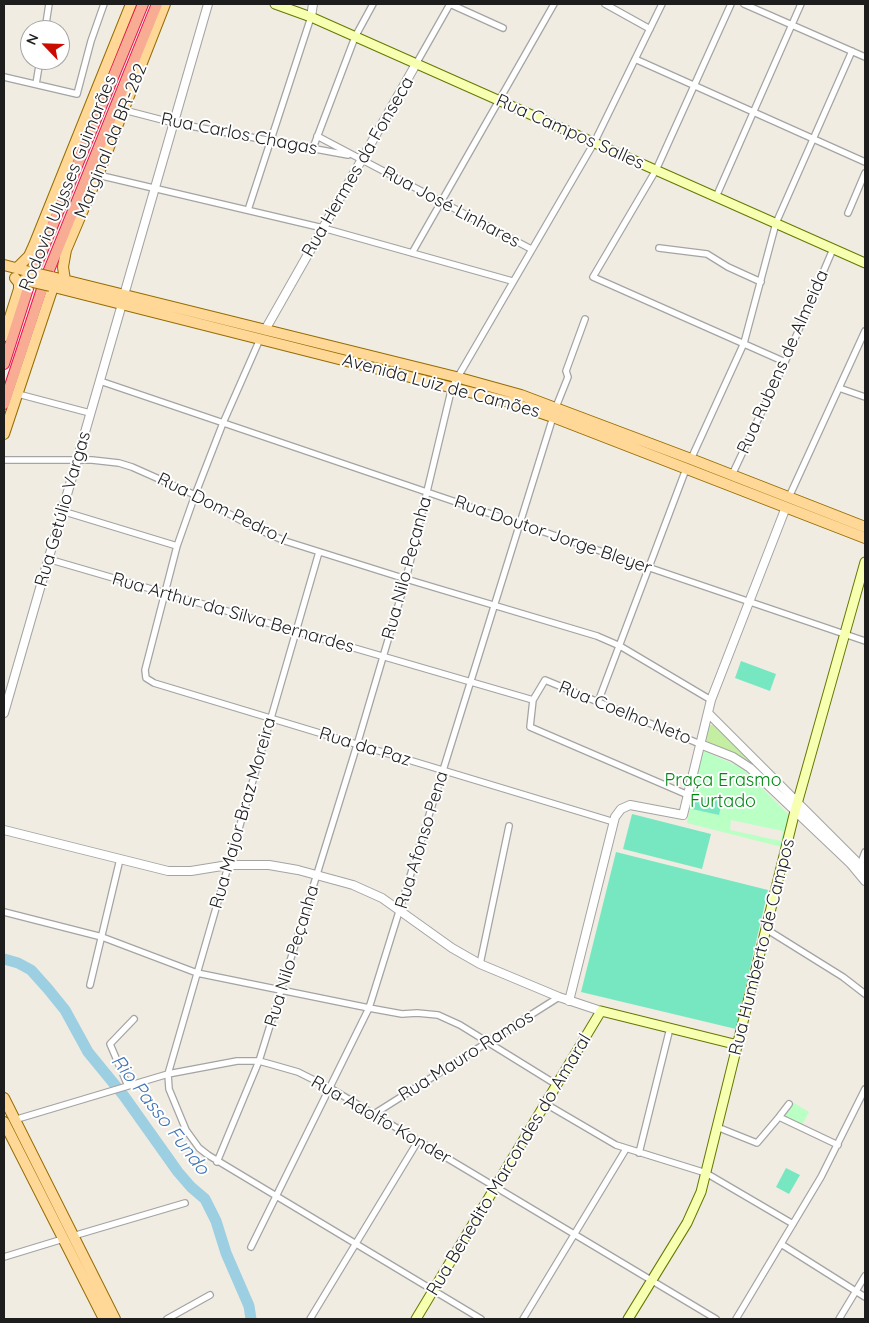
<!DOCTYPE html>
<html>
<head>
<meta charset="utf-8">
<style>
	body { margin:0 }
	#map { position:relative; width:869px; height:1323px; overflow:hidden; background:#f0ece2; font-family:Quicksand,sans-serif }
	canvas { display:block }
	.frame { position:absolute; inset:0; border:5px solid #1d1d1d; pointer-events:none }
	.north { position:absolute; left:20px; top:20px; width:50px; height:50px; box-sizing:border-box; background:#fff; border:1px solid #a5a5a5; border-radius:50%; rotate:294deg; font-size:14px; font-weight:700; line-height:20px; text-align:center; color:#1d1d1d }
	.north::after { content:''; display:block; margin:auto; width:18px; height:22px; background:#ca0c00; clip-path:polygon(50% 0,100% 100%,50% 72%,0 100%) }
</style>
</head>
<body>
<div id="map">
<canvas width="869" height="1323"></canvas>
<div class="frame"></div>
<div class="north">N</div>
</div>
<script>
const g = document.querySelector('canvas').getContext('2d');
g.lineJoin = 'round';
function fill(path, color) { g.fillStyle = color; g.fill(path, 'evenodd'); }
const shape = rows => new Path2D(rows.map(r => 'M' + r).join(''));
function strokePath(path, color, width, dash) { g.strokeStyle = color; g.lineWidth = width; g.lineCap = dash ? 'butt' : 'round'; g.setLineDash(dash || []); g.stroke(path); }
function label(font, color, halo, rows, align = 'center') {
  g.font = font + ' Quicksand,sans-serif'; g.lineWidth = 4; g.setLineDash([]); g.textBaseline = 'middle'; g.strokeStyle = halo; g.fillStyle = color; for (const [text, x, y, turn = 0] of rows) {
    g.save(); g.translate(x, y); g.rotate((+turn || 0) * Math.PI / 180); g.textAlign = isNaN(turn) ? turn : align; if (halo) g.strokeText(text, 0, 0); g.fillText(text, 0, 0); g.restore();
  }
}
const grass = shape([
	[711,725,713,725,795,803,792,806,745,759,707,743,706,739,708,727]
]);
const park = shape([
	[702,750,742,768,790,816,782,847,687,823],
	[731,820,783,831,781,841,730,830],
	[794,1103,809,1112,802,1125,783,1116]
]);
const pitch = shape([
	[741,661,776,674,770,691,735,678],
	[695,795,722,801,719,815,692,809],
	[632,814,711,834,702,869,623,849],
	[616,852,768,890,736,1029,581,992],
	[786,1168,800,1175,789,1194,776,1187]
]);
const river = shape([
	[4,959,18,963,31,970,48,989,65,1010,88,1052,124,1096,178,1172,191,1187,205,1199,216,1221,226,1253,249,1306,251,1319]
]);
const minor = shape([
	[450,4,503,28],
	[605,4,650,29],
	[731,4,656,170,593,277,785,362],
	[744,4,865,57],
	[45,30,49,4],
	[635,59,865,162],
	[416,64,450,4],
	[4,77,77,94,91,41,104,4],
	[36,84,40,60],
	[124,110,174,123,348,155],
	[317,136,531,249],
	[313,148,355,37,373,4],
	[98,175,323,228,512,281],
	[716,197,801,4],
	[248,210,311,17],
	[848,213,865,173],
	[659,248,707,254,728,267,761,282],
	[412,253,554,4],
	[260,339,223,423,195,495,177,546,145,670,146,678,154,683,614,822],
	[100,381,865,641],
	[839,388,865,397],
	[18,394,90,413],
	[556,407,568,377,566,371,585,319],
	[691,459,744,343,776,223,852,51],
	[4,460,92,460,119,463,132,467,195,495,253,527,285,541,406,579,597,636,620,646,711,700],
	[732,475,785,362,833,249],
	[789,497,865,331],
	[62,511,177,546],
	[319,552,168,1074,169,1089,186,1130,199,1148,208,1155,481,1319],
	[48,559,533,700],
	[598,702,686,469],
	[688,795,530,727,533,700,545,680,700,744],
	[860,865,865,852],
	[4,912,102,937,197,973,369,1008,402,1014,417,1013,438,1015,460,1025,557,1085],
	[766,929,843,977,865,994],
	[480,964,509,826],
	[90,985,120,859],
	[128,1086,110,1044,134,1019],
	[546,1104,616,1145,706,1173,793,1224],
	[374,1114,559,997],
	[779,1117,789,1104],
	[14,1120,168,1074,237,1061,259,1061,270,1064,298,1072,330,1088,716,1319],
	[717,1127,757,1143,779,1117,838,1145],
	[639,1153,670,1028],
	[217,1162,259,1061,357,745,406,579,452,387,594,143,662,4],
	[73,1236,185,1203],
	[781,1244,865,1297],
	[251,1247,369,1008,553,417],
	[4,1257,63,1239],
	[167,1319,210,1295],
	[310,1319,418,1141],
	[523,1319,626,1149],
	[736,1319,821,1177,865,1089],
	[839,1319,865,1276]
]);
const tertiary = shape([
	[311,17,313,4],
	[124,295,208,4],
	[265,330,416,64],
	[4,713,122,304],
	[708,713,865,870],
	[700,744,733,757,750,768,850,863,865,881],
	[4,830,168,871,191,871,228,865,269,865,298,870,353,885,382,898,452,948,480,964,559,997,601,1011],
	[569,1001,615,817,621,809,630,805,683,815,711,700,786,507]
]);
const secondary = shape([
	[275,4,311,17,865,263],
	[416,1319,601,1011,738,1045],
	[628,1319,687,1223,701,1192,795,811,865,562]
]);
const primary = shape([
	[4,265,23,270],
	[17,268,29,256,34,245,131,4],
	[52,277,456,377,521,395,691,459,865,527],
	[65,280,63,267,66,250,98,175,165,4],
	[50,286,509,402,553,417,865,538],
	[4,336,19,289,19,283,15,278],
	[4,434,53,287],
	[4,1098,115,1319],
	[4,1122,104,1319]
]);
const trunk = shape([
	[4,364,32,276,143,4],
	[4,404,45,280,157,4]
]);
const primaryBridge = shape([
	[26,271,52,277],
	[24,280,50,286]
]);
const streetNames = [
	["Rua Campos Salles",570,132,24],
	["Rua Carlos Chagas",239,134,11],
	["Marginal da BR-282",111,141,-68],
	["Rua Hermes da Fonseca",358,167,-60],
	["Rodovia Ulysses Guimarães",68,183,-68],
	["Rua José Linhares",451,207,28],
	["Rua Rubens de Almeida",783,362,-66],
	["Avenida Luiz de Camões",441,386,15],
	["Rua Getúlio Vargas",63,509,-74],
	["Rua Dom Pedro I",222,509,26],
	["Rua Doutor Jorge Bleyer",553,535,19],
	["Rua Nilo Peçanha",407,568,-75],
	["Rua Arthur da Silva Bernardes",233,613,16],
	["Rua Coelho Neto",625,713,22],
	["Rua da Paz",365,747,17],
	["Rua Major Braz Moreira",243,813,-74],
	["Rua Afonso Pena",422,840,-73],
	["Rua Humberto de Campos",762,947,-76],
	["Rua Nilo Peçanha",292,956,-73],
	["Rua Mauro Ramos",466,1056,-32],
	["Rua Adolfo Konder",381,1120,30],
	["Rua Benedito Marcondes do Amaral",509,1165,-59]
];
const parkNames = [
	["Praça Erasmo",723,781],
	["Furtado",723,802]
];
const waterNames = [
	["Rio Passo Fundo",160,1115,52]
];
fill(grass, '#c4efa2');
fill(park, '#baffc3');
fill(pitch, '#77e7c2');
strokePath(river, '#9dcfe2', 11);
strokePath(minor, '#a4a4a4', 8);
strokePath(tertiary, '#a4a4a4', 10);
strokePath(secondary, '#657800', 11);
strokePath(primary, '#966d00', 12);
strokePath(trunk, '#eb1250', 12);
strokePath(minor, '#fff', 5.5);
strokePath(tertiary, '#fff', 8);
strokePath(secondary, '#f7ffb0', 9);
strokePath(primary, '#ffd897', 10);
strokePath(trunk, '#f7ac93', 10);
strokePath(primaryBridge, '#966d00', 12, []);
strokePath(primaryBridge, '#ffd897', 10);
label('18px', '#1d1d1d', '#fff', streetNames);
label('18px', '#008613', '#fff', parkNames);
label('italic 19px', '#4075b6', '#fff', waterNames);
</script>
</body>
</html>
